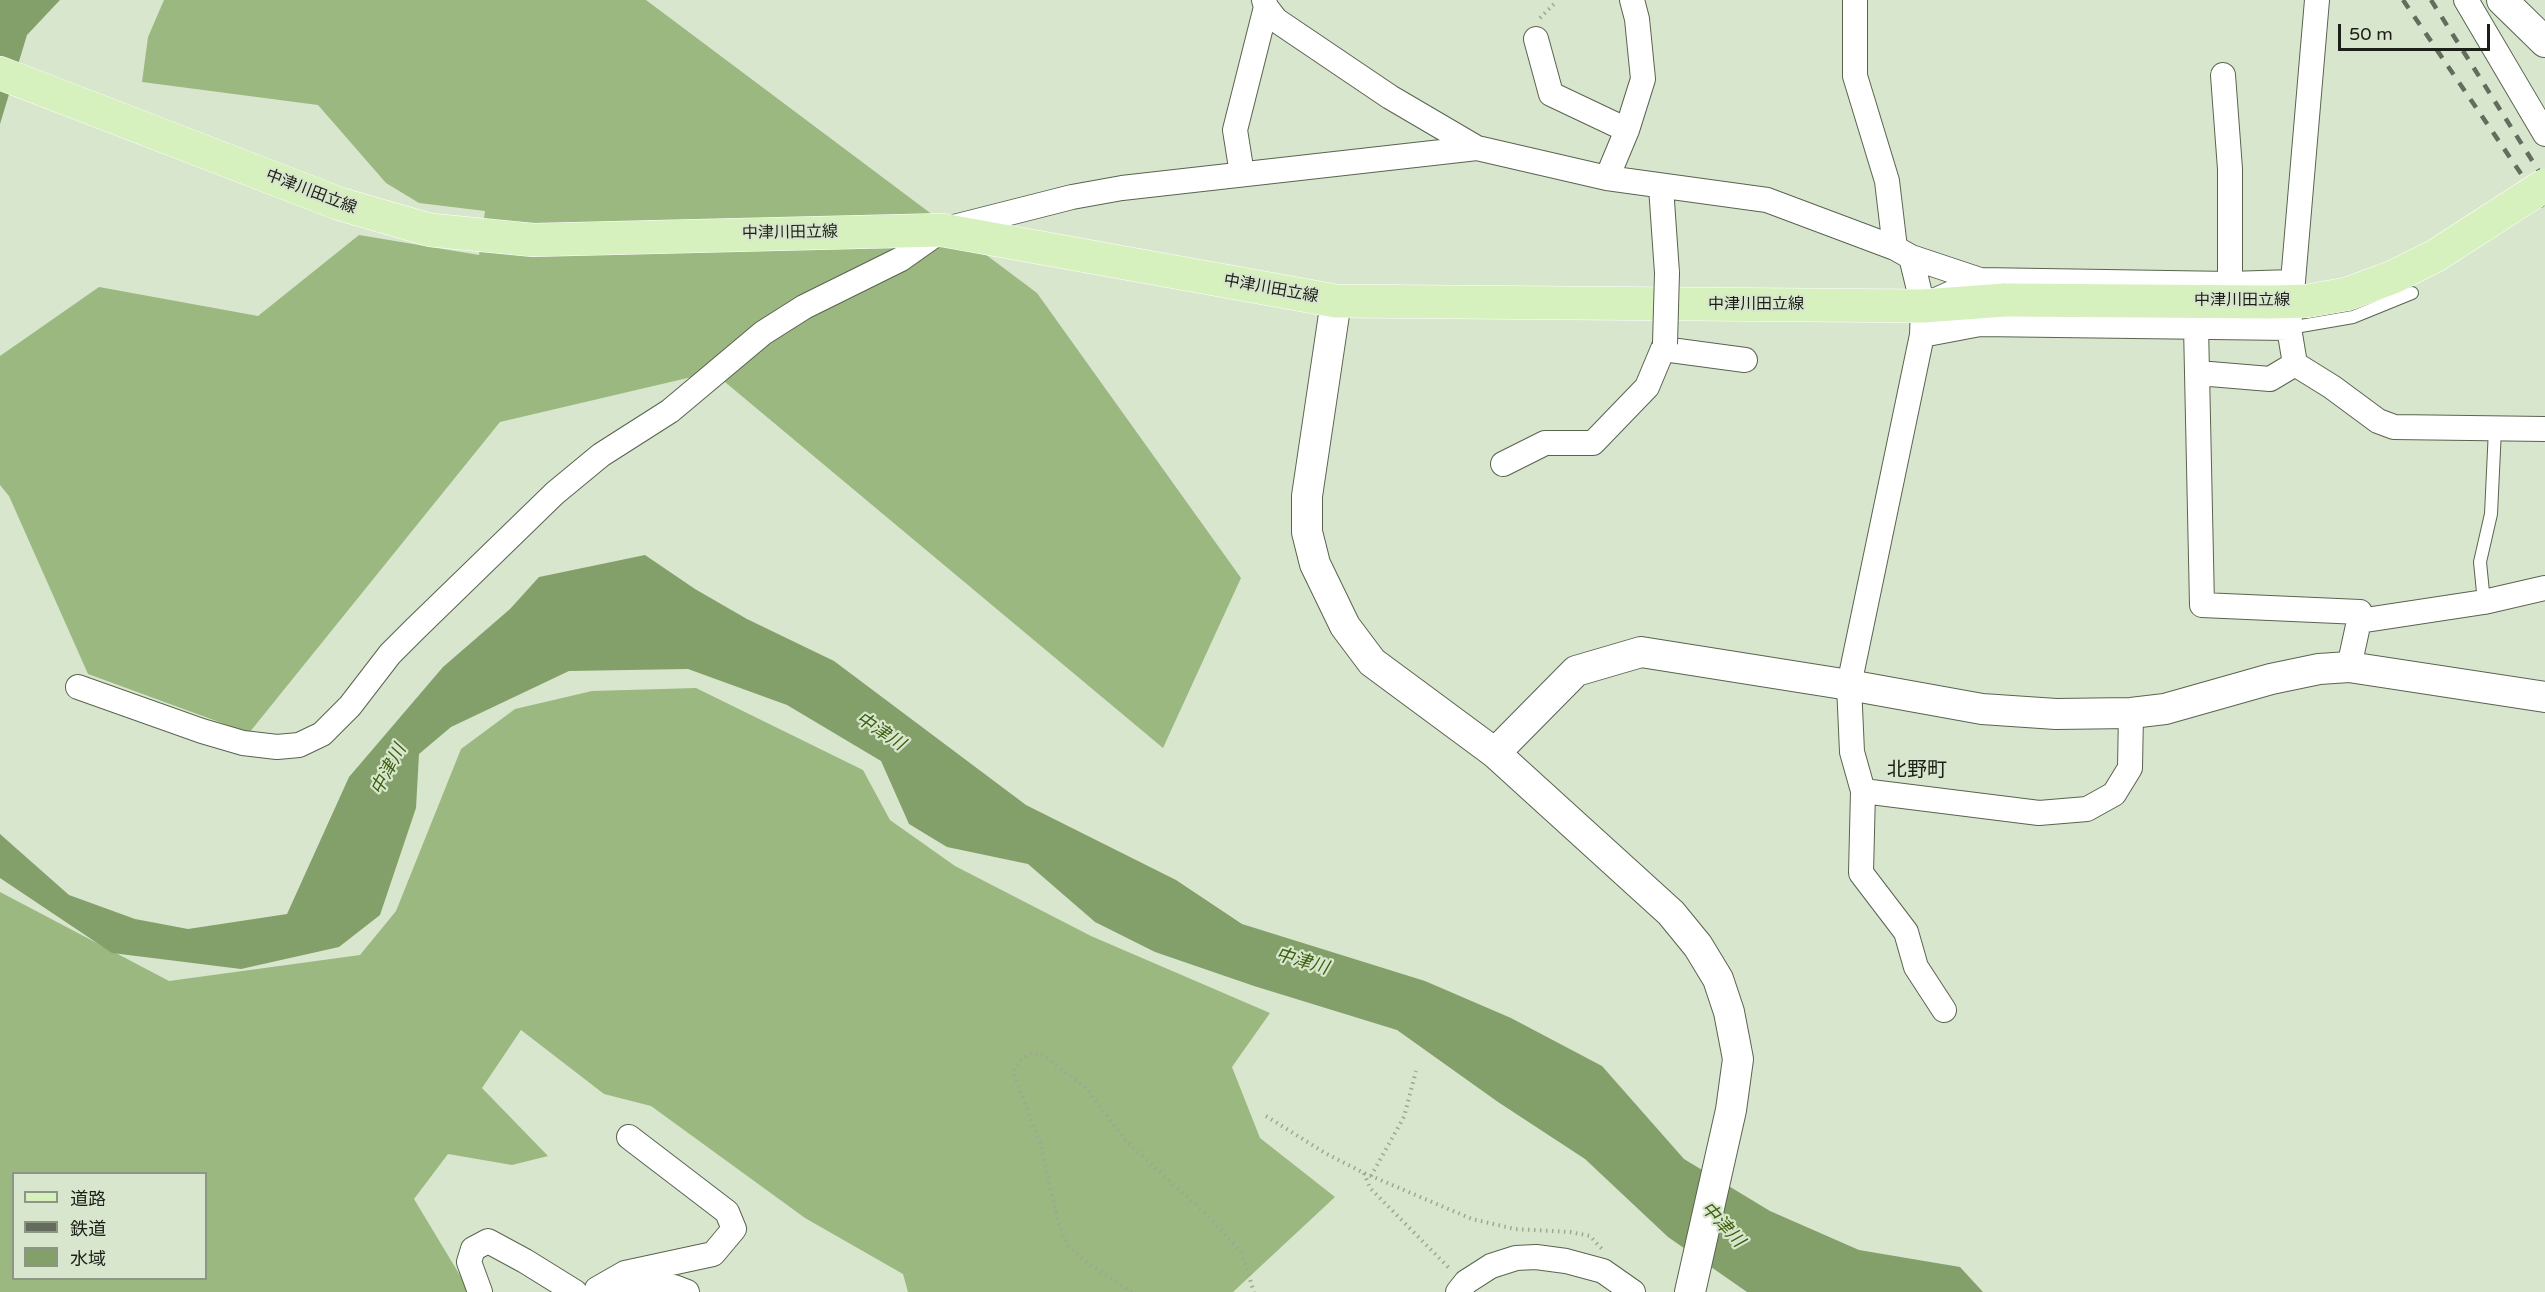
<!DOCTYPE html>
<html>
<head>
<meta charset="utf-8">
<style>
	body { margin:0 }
	#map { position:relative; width:2545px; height:1292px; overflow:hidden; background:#d9e6ce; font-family:"Varela Round","Noto Sans JP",sans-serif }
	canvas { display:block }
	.legend { position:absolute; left:12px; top:1172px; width:195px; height:108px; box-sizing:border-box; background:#d9e6ce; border:2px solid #8d9685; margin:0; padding:8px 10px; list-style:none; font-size:18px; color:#1b1f17 }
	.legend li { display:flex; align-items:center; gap:12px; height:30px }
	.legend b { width:30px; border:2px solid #8d9685 }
	.scale { position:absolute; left:2338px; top:24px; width:152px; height:27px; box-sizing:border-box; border:3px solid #1b1f17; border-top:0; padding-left:8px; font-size:18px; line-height:21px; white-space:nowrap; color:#1b1f17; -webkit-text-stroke:4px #d9e6ce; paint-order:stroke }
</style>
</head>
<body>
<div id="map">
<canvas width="2545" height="1292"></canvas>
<ul class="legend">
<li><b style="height:8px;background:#d6f1bd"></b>道路</li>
<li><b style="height:8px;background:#646c5d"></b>鉄道</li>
<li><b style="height:16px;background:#84a06a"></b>水域</li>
</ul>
<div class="scale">50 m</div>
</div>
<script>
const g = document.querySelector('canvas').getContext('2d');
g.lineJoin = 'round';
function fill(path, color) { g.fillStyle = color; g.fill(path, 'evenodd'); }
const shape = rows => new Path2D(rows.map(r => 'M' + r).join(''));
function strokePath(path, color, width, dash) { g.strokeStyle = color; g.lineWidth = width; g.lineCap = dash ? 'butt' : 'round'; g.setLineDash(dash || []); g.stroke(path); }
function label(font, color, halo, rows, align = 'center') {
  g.font = font + ' "Varela Round","Noto Sans JP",sans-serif'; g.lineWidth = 4.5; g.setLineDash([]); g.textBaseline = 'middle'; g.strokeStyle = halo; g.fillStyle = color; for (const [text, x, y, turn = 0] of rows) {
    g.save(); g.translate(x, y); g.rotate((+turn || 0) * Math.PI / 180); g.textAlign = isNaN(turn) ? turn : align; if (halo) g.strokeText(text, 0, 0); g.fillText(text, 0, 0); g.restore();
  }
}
const forest = shape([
	[164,0,646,0,1037,293,1241,578,1163,748,713,372,500,422,249,733,88,674,9,496,0,485,0,356,99,287,258,316,359,235,479,255,485,211,419,203,386,183,318,105,142,82,148,37],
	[696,688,863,770,890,820,955,866,1091,936,1270,1013,1232,1067,1260,1138,1335,1197,1233,1292,908,1292,903,1274,805,1218,651,1106,604,1094,521,1030,482,1088,548,1156,512,1165,448,1154,414,1199,470,1292,0,1292,0,892,169,981,360,955,396,911,461,749,515,709,592,691],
	[14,1174,206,1174,206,1278,14,1278]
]);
const water = shape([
	[0,0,60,0,27,35,0,124],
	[645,555,695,589,747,619,834,661,1026,805,1176,880,1242,924,1425,981,1511,1018,1602,1066,1684,1159,1770,1211,1859,1250,1960,1267,1983,1292,1747,1292,1668,1237,1585,1159,1498,1102,1397,1030,1254,986,1155,952,1095,922,1028,864,947,847,909,824,881,761,787,705,688,669,569,671,451,727,419,754,416,808,380,915,339,947,241,969,112,953,0,878,0,834,69,895,135,919,188,929,287,914,349,777,443,667,510,609,539,577]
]);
const path = shape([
	[1540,18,1554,4,1555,0],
	[1266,1116,1325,1153,1364,1173,1472,1219,1515,1229,1570,1232,1590,1236,1602,1249],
	[1364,1173,1370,1188,1450,1269],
	[1371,1176,1404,1117,1416,1071],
	[1132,1292,1082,1259,1067,1245,1058,1221,1040,1143,1013,1072,1017,1063,1028,1054,1040,1053,1085,1087,1127,1142,1205,1213,1241,1252,1254,1292]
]);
const service = shape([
	[2289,328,2353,317,2412,293],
	[2484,602,2480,562,2491,514,2495,429]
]);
const minor = shape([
	[1264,0,1266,7,1276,20,1390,97,1477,148,1607,178,1767,200,1895,248,1911,257,1923,306,1922,335,1849,685,1852,752,1863,791,1861,873,1906,932,1916,967,1944,1010],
	[1855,0,1855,76,1887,181,1895,248],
	[2317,0,2289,328,2295,364,2332,387,2378,421,2394,427,2545,429],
	[2466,0,2545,134],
	[1536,39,1551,94,1627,130],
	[2223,75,2230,169,2230,284],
	[1242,174,1235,130,1266,7],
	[1607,178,1627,130,1643,79,1637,19,1632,0],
	[1661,187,1667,273],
	[1911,257,1980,280],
	[1936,300,1980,280,2230,284,2292,282],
	[2196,326,2202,605,2360,612,2359,621],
	[1922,335,1980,324,2289,328],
	[1663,349,1745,360],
	[2198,373,2270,379,2295,364],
	[1503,464,1545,443,1593,443,1647,387,1665,344],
	[2349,667,2359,621,2484,602,2545,588],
	[78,687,202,731,243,743,277,747,299,745,322,734,350,706,390,654,415,629,555,493,601,455,670,411,763,333,804,307,901,259,942,230,1072,197,1122,188,1477,148],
	[1863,791,2039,813,2087,809,2114,794,2130,768,2131,713],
	[480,1292,469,1262,473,1249,488,1241,525,1261,575,1292],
	[615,1292,597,1289,625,1273,713,1254,734,1229,727,1212,629,1137],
	[632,1292,674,1287,687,1292],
	[1458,1292,1466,1282,1491,1266,1516,1258,1536,1257,1566,1261,1603,1271,1633,1292]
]);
const tertiary = shape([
	[2502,0,2545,42],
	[1336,301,1307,496,1307,532,1315,564,1345,626,1372,662,1495,753,1671,913,1698,946,1718,979,1729,1012,1738,1059,1731,1110,1690,1292],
	[1495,753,1576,671,1641,652,1849,685,1982,709,2056,714,2131,713,2165,709,2271,679,2319,669,2349,667,2545,697]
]);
const primary = shape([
	[0,73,340,204,430,230,533,240,942,230,1336,301,1923,306,2005,300]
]);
const rail = shape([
	[2403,0,2545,209],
	[2431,0,2545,181]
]);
const minorBridge = shape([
	[1665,344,1667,273]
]);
const primaryBridge = shape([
	[2005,300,2272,302,2307,301,2347,294,2393,277,2435,256,2545,185]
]);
const streetNames = [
	["中津川田立線",311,192,21],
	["中津川田立線",790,233,-1],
	["中津川田立線",1271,289,10],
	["中津川田立線",2242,301],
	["中津川田立線",1756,305]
];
const waterNames = [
	["中津川",880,732,33],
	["中津川",389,770,-62],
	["中津川",1302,962,16],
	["中津川",1722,1225,47]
];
const quarterNames = [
	["北野町",1917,771]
];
fill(forest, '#9bb881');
fill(water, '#84a06a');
strokePath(service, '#59644f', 14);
strokePath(minor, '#59644f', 26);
strokePath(tertiary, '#59644f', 32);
strokePath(primary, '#fff', 34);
strokePath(path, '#9da794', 4, [1.5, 4.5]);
strokePath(service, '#fff', 12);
strokePath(minor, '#fff', 24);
strokePath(tertiary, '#fff', 30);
strokePath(primary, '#d6f1bd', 33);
strokePath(rail, '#646c5d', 4.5, [10, 10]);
strokePath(minorBridge, '#59644f', 26, []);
strokePath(primaryBridge, '#fff', 34, []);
strokePath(minorBridge, '#fff', 24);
strokePath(primaryBridge, '#d6f1bd', 33);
label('16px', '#1b1f17', '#d9e6ce', streetNames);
label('italic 18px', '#3d600f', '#d9e6ce', waterNames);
label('20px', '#1b1f17', '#d9e6ce', quarterNames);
</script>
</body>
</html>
